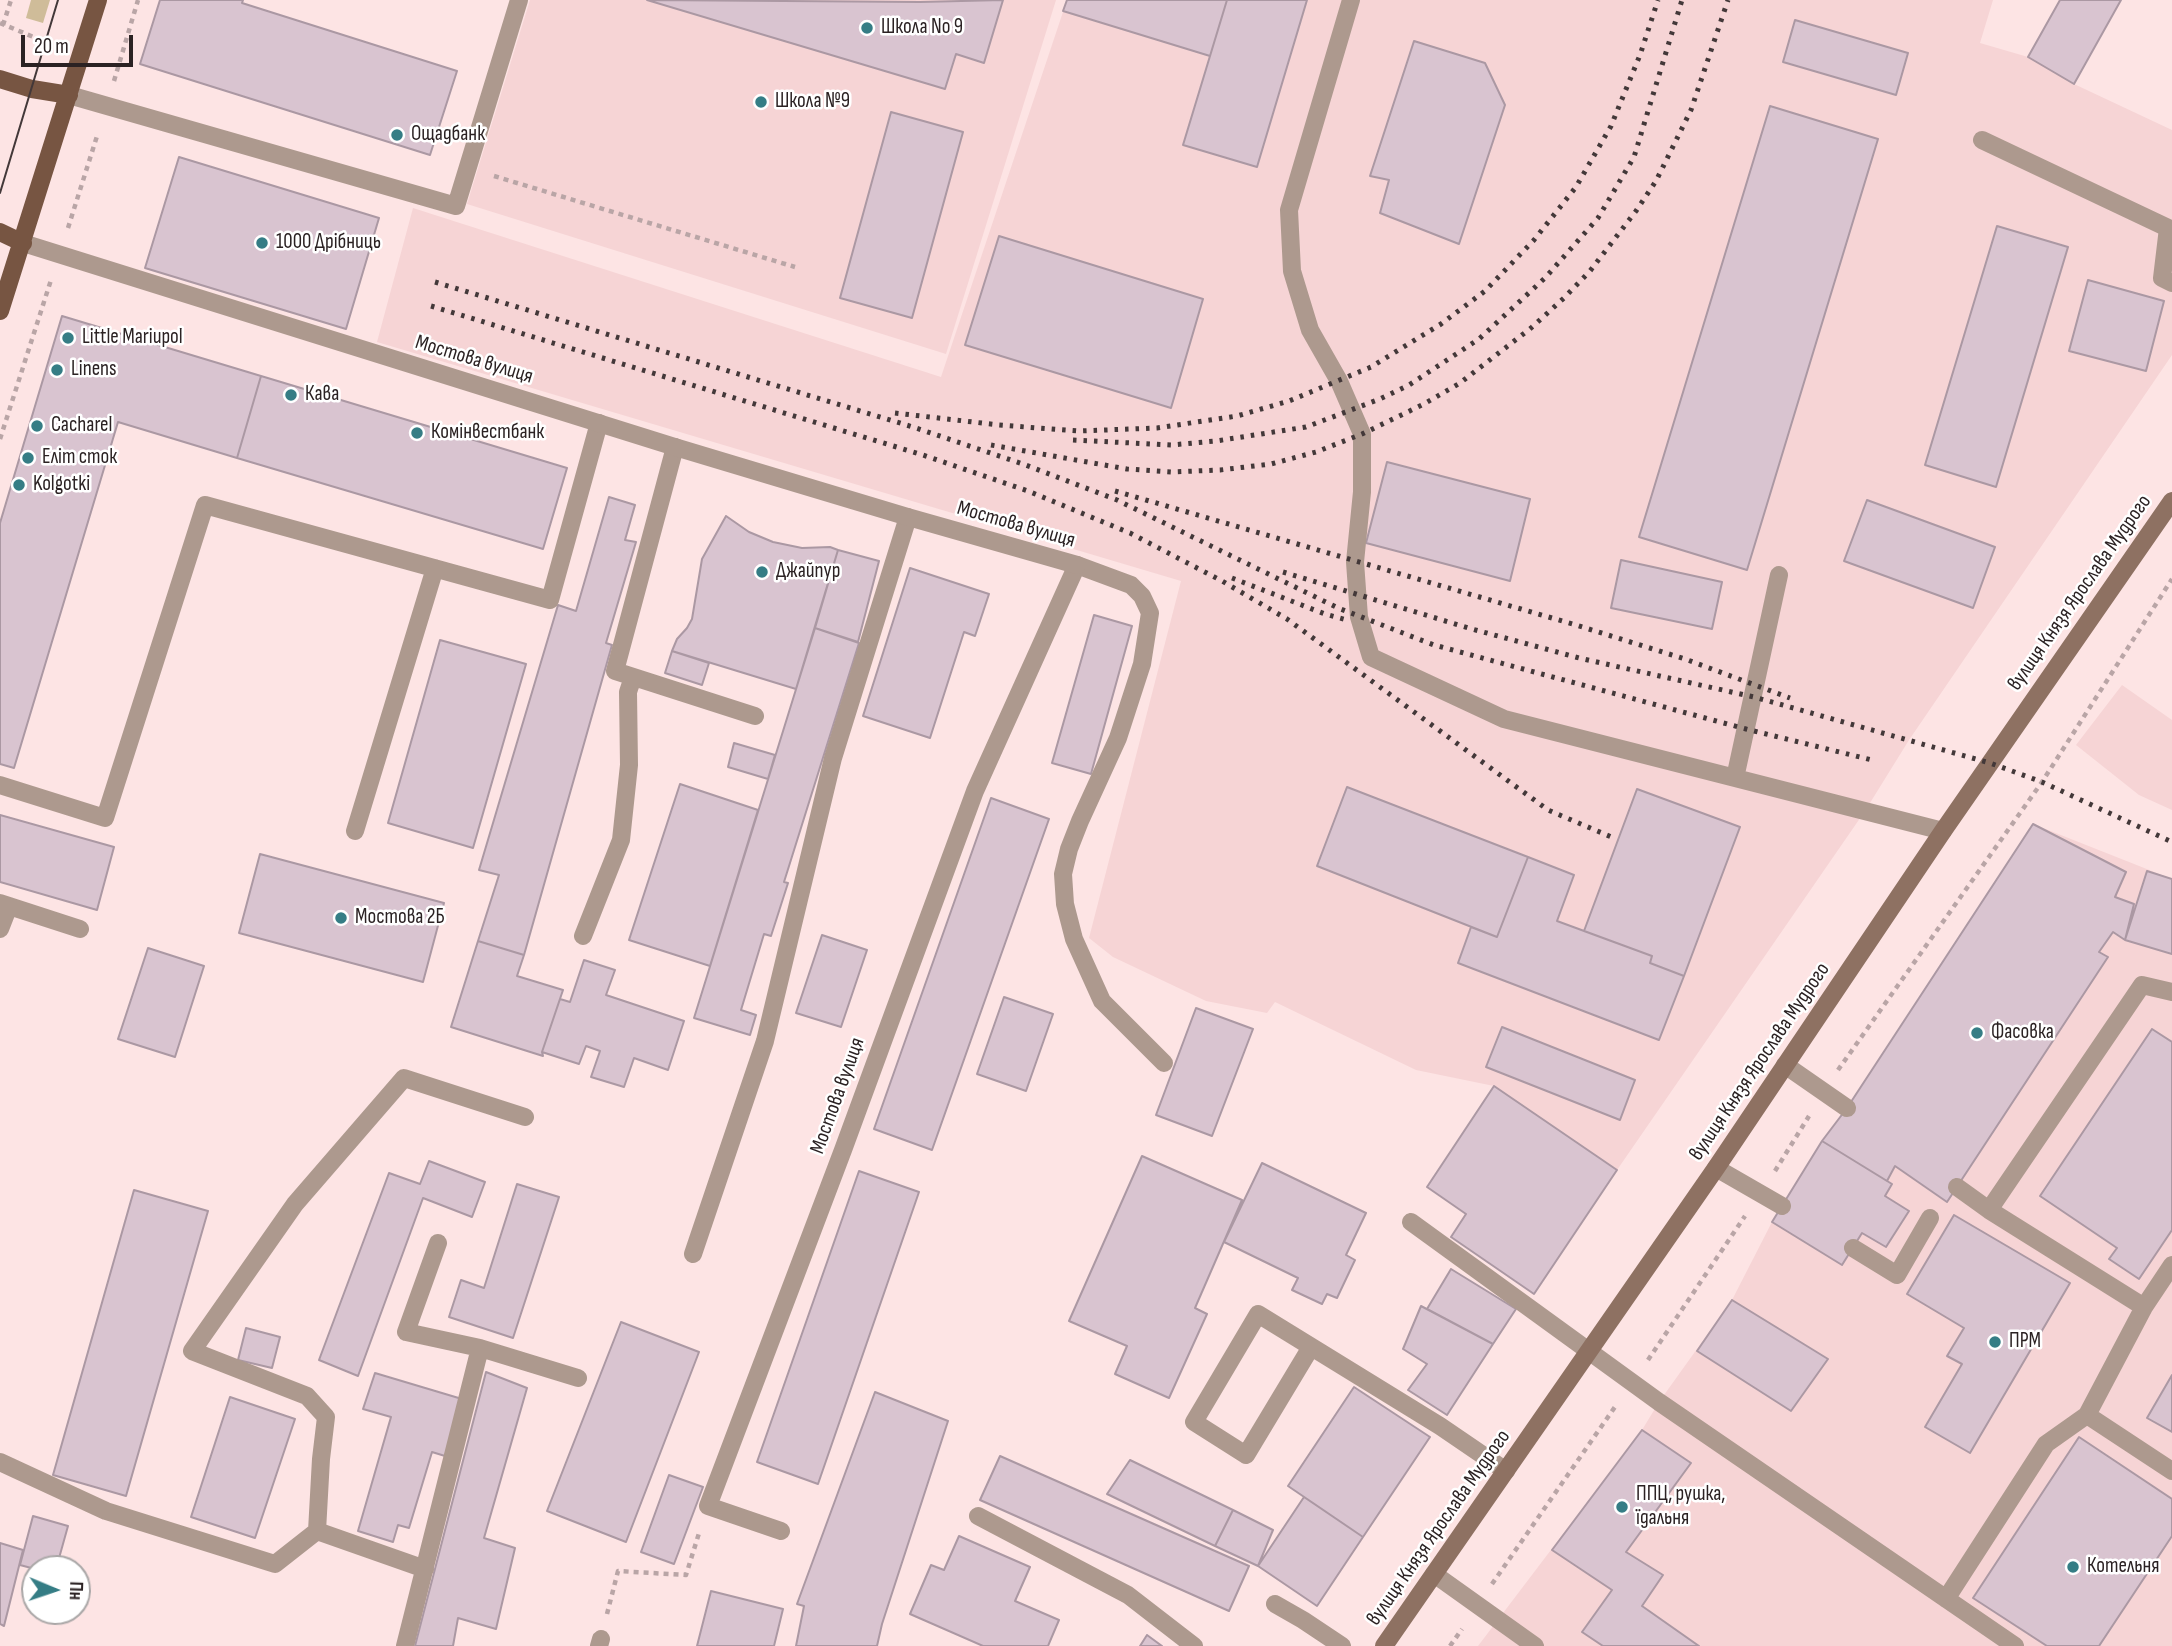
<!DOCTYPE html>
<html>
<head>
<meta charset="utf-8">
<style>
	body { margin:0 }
	#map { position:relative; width:2172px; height:1646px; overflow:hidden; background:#fde4e4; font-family:"Sofia Sans Condensed",sans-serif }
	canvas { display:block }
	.north { position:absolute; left:21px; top:1555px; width:70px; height:70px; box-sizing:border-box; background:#fff; border:2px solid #aaa7a7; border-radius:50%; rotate:92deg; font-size:19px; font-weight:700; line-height:28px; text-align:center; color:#2b2223 }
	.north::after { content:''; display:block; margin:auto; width:24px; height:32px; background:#357d85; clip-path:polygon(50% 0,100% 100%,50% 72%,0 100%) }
	.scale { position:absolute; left:21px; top:35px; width:112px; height:32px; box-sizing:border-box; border:4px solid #2b2223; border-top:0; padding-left:9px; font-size:21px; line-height:24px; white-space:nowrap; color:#2b2223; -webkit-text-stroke:5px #fff; paint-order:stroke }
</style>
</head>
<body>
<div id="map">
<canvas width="2172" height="1646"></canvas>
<div class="north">Пн</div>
<div class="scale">20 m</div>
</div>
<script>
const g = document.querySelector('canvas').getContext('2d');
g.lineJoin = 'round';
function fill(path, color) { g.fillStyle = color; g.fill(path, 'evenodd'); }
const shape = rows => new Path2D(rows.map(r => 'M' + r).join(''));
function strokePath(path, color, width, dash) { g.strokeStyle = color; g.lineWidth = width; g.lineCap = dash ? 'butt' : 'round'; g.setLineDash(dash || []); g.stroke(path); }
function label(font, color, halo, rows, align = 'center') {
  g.font = font + ' "Sofia Sans Condensed",sans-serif'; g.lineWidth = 5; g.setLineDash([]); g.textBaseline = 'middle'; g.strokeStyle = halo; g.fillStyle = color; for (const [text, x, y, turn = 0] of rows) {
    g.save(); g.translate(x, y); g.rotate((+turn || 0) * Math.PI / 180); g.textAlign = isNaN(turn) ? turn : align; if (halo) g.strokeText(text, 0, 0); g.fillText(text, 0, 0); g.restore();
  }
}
const built = shape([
	[530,0,1056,0,946,354,467,204],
	[1067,0,1993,0,1980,43,2028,57,2074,84,2172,130,2172,355,1909,740,1865,811,1617,1170,1494,1086,1416,1070,1275,1002,1267,1013,1206,1001,1113,957,1089,938,1181,581,377,342,413,208,941,377],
	[2122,685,2172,720,2172,810,2139,795,2076,745],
	[2033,824,2172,879,2172,1646,1478,1646,1642,1430,1659,1402,1732,1300,1772,1222,1822,1141,1847,1108]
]);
const green = shape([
	[31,0,50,0,43,23,26,18]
]);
const building = shape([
	[160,0,243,0,242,3,457,71,430,155,140,64,160,0],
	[647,0,920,2,1003,0,984,63,956,54,945,89,647,0],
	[1067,0,1227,0,1210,56,1063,11,1067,0],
	[1227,0,1307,0,1257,167,1183,145,1227,0],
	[2060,0,2121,0,2074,84,2028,57,2060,0],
	[1795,20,1908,53,1896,95,1783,62,1795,20],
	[1414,41,1485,63,1505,105,1459,244,1380,213,1389,180,1370,176,1414,41],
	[1770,106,1878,139,1747,570,1639,537,1770,106],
	[891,112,963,132,912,318,840,298,891,112],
	[179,157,379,218,346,329,145,268,179,157],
	[1997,226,2068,247,1996,487,1925,465,1997,226],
	[999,236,1203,299,1171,408,965,345,999,236],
	[2088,280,2164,301,2146,371,2069,351,2088,280],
	[62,316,261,376,237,458,118,422,14,768,0,764,0,523,62,316],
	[261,376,567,468,543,549,237,458,261,376],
	[1387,462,1530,499,1510,581,1366,543,1387,462],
	[609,497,635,505,625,540,636,542,606,643,612,645,524,955,478,941,499,875,479,870,558,605,576,611,609,497],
	[1867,500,1995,547,1973,608,1844,561,1867,500],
	[726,516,749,532,773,542,802,548,830,547,838,550,796,689,672,651,677,639,687,628,692,619,702,559,726,516],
	[838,550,879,561,858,642,815,628,838,550],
	[1621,560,1722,582,1712,629,1611,608,1621,560],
	[910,568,989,594,975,636,964,632,930,738,863,716,910,568],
	[1094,615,1132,626,1091,774,1052,763,1094,615],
	[815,628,859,643,784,882,788,883,771,936,764,934,741,1010,756,1015,750,1035,694,1018,815,628],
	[440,640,526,664,473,848,388,823,440,640],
	[672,651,709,663,702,685,665,673,672,651],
	[734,743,775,755,768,779,728,767,734,743],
	[680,784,758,810,710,966,629,940,680,784],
	[1347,787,1528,857,1497,937,1317,866,1347,787],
	[1637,789,1740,827,1684,976,1650,963,1652,956,1584,931,1637,789],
	[991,798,1049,819,932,1150,874,1129,991,798],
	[0,815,114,847,97,910,0,882,0,815],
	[2033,824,2126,872,2115,897,2134,904,2125,940,2113,932,2099,952,2108,957,1947,1202,1895,1166,1887,1181,1822,1141,1847,1108,2033,824],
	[260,854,444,903,423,982,239,933,260,854],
	[1528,857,1574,875,1557,921,1652,956,1650,963,1684,976,1659,1040,1458,963,1471,927,1497,937,1528,857],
	[2147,871,2172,879,2172,954,2125,940,2147,871],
	[822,935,867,950,841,1027,796,1013,822,935],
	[478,941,524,955,517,976,563,990,542,1052,543,1056,451,1027,478,941],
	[148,948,204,966,175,1057,118,1039,148,948],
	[584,960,615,970,606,995,684,1021,668,1070,634,1058,624,1087,591,1077,600,1051,586,1046,579,1064,542,1052,560,999,570,1002,584,960],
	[1004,997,1053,1014,1026,1091,977,1074,1004,997],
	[1196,1008,1253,1029,1212,1136,1156,1115,1196,1008],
	[1502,1027,1635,1080,1620,1120,1486,1067,1502,1027],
	[2152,1029,2172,1042,2172,1230,2139,1279,2109,1259,2117,1248,2040,1196,2152,1029],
	[1494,1086,1617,1170,1534,1294,1451,1237,1466,1214,1427,1187,1494,1086],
	[1822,1141,1892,1184,1885,1196,1909,1211,1886,1247,1862,1233,1842,1265,1772,1222,1822,1141],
	[1142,1156,1242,1200,1195,1308,1207,1314,1169,1398,1115,1374,1127,1346,1069,1321,1142,1156],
	[429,1161,485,1182,472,1217,423,1198,358,1376,319,1360,389,1173,420,1184,429,1161],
	[1262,1163,1366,1213,1346,1255,1355,1260,1337,1298,1327,1294,1322,1304,1292,1290,1298,1278,1224,1242,1262,1163],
	[859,1171,919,1192,818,1484,757,1462,859,1171],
	[517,1184,559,1197,513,1338,449,1317,461,1280,484,1288,517,1184],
	[134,1190,208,1211,126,1496,53,1475,134,1190],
	[1954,1215,2070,1283,1970,1453,1925,1427,1962,1364,1947,1356,1964,1328,1907,1294,1954,1215],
	[1451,1269,1516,1309,1493,1344,1427,1309,1451,1269],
	[1732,1300,1828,1359,1791,1411,1697,1351,1732,1300],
	[1421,1306,1493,1344,1447,1415,1408,1390,1427,1364,1403,1349,1421,1306],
	[621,1322,699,1352,626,1542,547,1511,621,1322],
	[246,1328,280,1337,272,1368,238,1360,246,1328],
	[486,1372,527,1388,484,1538,515,1548,496,1629,458,1618,453,1646,415,1646,486,1372],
	[375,1373,462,1399,445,1456,432,1452,409,1528,398,1525,393,1542,358,1531,391,1417,363,1409,375,1373],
	[2172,1375,2172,1432,2147,1418,2172,1375],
	[1354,1387,1430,1437,1363,1537,1288,1486,1354,1387],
	[875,1392,948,1421,882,1624,877,1646,796,1646,804,1606,797,1604,875,1392],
	[230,1397,295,1419,255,1538,191,1517,230,1397],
	[1642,1430,1691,1463,1626,1552,1663,1575,1642,1606,1699,1646,1603,1646,1582,1632,1612,1590,1552,1550,1642,1430],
	[2079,1437,2172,1499,2172,1536,2099,1646,2047,1646,1973,1598,2079,1437],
	[1000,1456,1249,1566,1229,1611,980,1500,1000,1456],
	[1130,1460,1233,1510,1215,1546,1107,1494,1130,1460],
	[669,1475,703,1487,674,1564,641,1552,669,1475],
	[1304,1497,1363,1537,1317,1606,1258,1566,1304,1497],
	[1233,1510,1273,1530,1258,1566,1215,1546,1233,1510],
	[33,1516,68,1526,56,1569,35,1569,20,1565,33,1516],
	[959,1536,1030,1567,1015,1601,1059,1620,1048,1646,983,1646,910,1614,931,1565,944,1570,959,1536],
	[0,1543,23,1550,4,1626,0,1624,0,1543],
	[711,1591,783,1609,774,1646,697,1646,711,1591],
	[1147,1635,1162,1646,1140,1646,1147,1635]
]);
const path = shape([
	[0,23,55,46],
	[3,25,11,0],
	[114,81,138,0],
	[494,176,795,267],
	[68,228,98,133],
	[0,439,51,280],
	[1838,1070,2042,782,2172,579],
	[1775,1171,1809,1116],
	[1648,1360,1745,1216],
	[1492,1584,1617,1404],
	[607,1614,618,1571,686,1575,700,1530],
	[1450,1646,1462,1629]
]);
const lane = shape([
	[1351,0,1289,210,1292,271,1310,330,1339,381,1362,434,1362,492,1355,562,1359,617,1371,657,1504,719,1943,831],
	[69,95,456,206,519,0],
	[1982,140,2168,228,2162,278,2172,283],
	[675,447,615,671,755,716],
	[1735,778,1779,575],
	[0,785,105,818,205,505,550,600,599,423],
	[355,831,435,568],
	[0,903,80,929],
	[0,929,9,906],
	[583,936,621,840,629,765,628,692,633,677],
	[1785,1065,1847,1108],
	[1716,1168,1782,1206],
	[1957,1187,1989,1210,2144,1307],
	[1989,1210,2142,985,2172,992],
	[1411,1222,1659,1402,2015,1646],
	[438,1243,406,1332,480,1348],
	[1853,1248,1897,1275,1930,1218],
	[693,1254,765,1041,833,758,908,517],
	[1311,1347,1246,1455,1194,1422,1258,1314,1440,1426,1506,1471],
	[2087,1415,2172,1471],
	[0,1462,106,1511,275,1564,317,1531,425,1569],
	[978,1516,1128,1595,1194,1646],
	[317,1531,321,1459,326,1417,307,1396,192,1351,295,1204,404,1078,525,1117],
	[781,1531,708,1506,843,1150,975,791,1077,565,1131,585,1142,596,1150,613,1142,664,1118,738,1080,821,1069,849,1063,874,1065,904,1074,939,1102,1001,1164,1063],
	[1434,1574,1535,1646],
	[1946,1599,2046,1444,2087,1415,2144,1307,2172,1265],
	[1275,1604,1303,1620,1342,1646],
	[405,1646,480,1348,578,1378],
	[599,1646,601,1639]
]);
const street = shape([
	[23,243,675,447,908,517,1077,565]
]);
const secondary = shape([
	[1384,1646,1716,1168,1943,831,2172,501]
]);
const primary = shape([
	[0,79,32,89,69,95],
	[0,232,23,243],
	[0,311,98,0]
]);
const tram = shape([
	[0,193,58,0]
]);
const rail = shape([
	[435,282,913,427,1023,464,1117,500,1338,608,1434,645,1746,729,1876,761],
	[431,306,923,455,1028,491,1130,533,1222,581,1287,619,1548,810,1616,839],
	[895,413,999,425,1078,431,1157,428,1237,416,1289,401,1371,367,1441,324,1485,291,1534,240,1576,187,1611,126,1640,55,1658,0],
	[1073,440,1171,445,1216,441,1306,427,1380,399,1409,385,1479,339,1545,278,1598,218,1634,157,1682,0],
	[991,445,1127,469,1171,472,1220,470,1271,464,1316,452,1362,434,1424,404,1460,383,1531,328,1564,298,1590,271,1636,211,1656,181,1691,110,1728,0],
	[1115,491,1576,625,1685,659,1790,698],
	[1283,572,1472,629,1579,658,1754,697,1990,763,2042,782,2172,842],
	[1232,578,1325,614,1347,620]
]);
const markers = [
	[867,28,7,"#357d85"],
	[761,102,7,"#357d85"],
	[397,135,7,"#357d85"],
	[262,243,7,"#357d85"],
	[68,338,7,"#357d85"],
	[57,370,7,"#357d85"],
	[291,395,7,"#357d85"],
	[37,426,7,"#357d85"],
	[417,433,7,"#357d85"],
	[28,458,7,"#357d85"],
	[19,485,7,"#357d85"],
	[762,572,7,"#357d85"],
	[341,918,7,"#357d85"],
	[1977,1033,7,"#357d85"],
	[1995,1342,7,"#357d85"],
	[1622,1507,7,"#357d85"],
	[2073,1567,7,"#357d85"]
];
const poiNames = [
	["Школа No 9",881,28],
	["Школа №9",775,102],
	["Ощадбанк",411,135],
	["1000 Дрібниць",276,243],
	["Little Mariupol",82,338],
	["Linens",71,370],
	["Кава",305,395],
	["Cacharel",51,426],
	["Комінвестбанк",431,433],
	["Еліт сток",42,458],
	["Kolgotki",33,485],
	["Джайпур",776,572],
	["Мостова 2Б",355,918],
	["Фасовка",1991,1033],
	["ПРМ",2009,1342],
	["ППЦ, рушка,",1636,1495],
	["їдальня",1636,1519],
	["Котельня",2087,1567]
];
const streetNames = [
	["Мостова вулиця",474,360,17],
	["Мостова вулиця",1016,525,16],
	["вулиця Князя Ярослава Мудрого",2080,593,-55],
	["вулиця Князя Ярослава Мудрого",1760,1062,-56],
	["Мостова вулиця",838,1096,-70],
	["вулиця Князя Ярослава Мудрого",1439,1528,-55]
];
fill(built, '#f6d4d5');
fill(green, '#cfbc99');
fill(building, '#d9c4d0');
strokePath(building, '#ab98a3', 2);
strokePath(path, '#b9a5a6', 4.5, [5, 5]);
strokePath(lane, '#ad998e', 18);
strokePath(street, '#ad998e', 18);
strokePath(secondary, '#8e7162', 18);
strokePath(primary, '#775542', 18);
strokePath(tram, '#433839', 2);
strokePath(rail, '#433839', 5, [3.5, 7]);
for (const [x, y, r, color] of markers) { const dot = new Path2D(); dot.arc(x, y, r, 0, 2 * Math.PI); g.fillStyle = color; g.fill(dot); strokePath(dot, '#fff', 2.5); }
label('21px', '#2b2223', '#fff', poiNames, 'left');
label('21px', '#2b2223', '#fff', streetNames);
</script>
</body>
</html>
